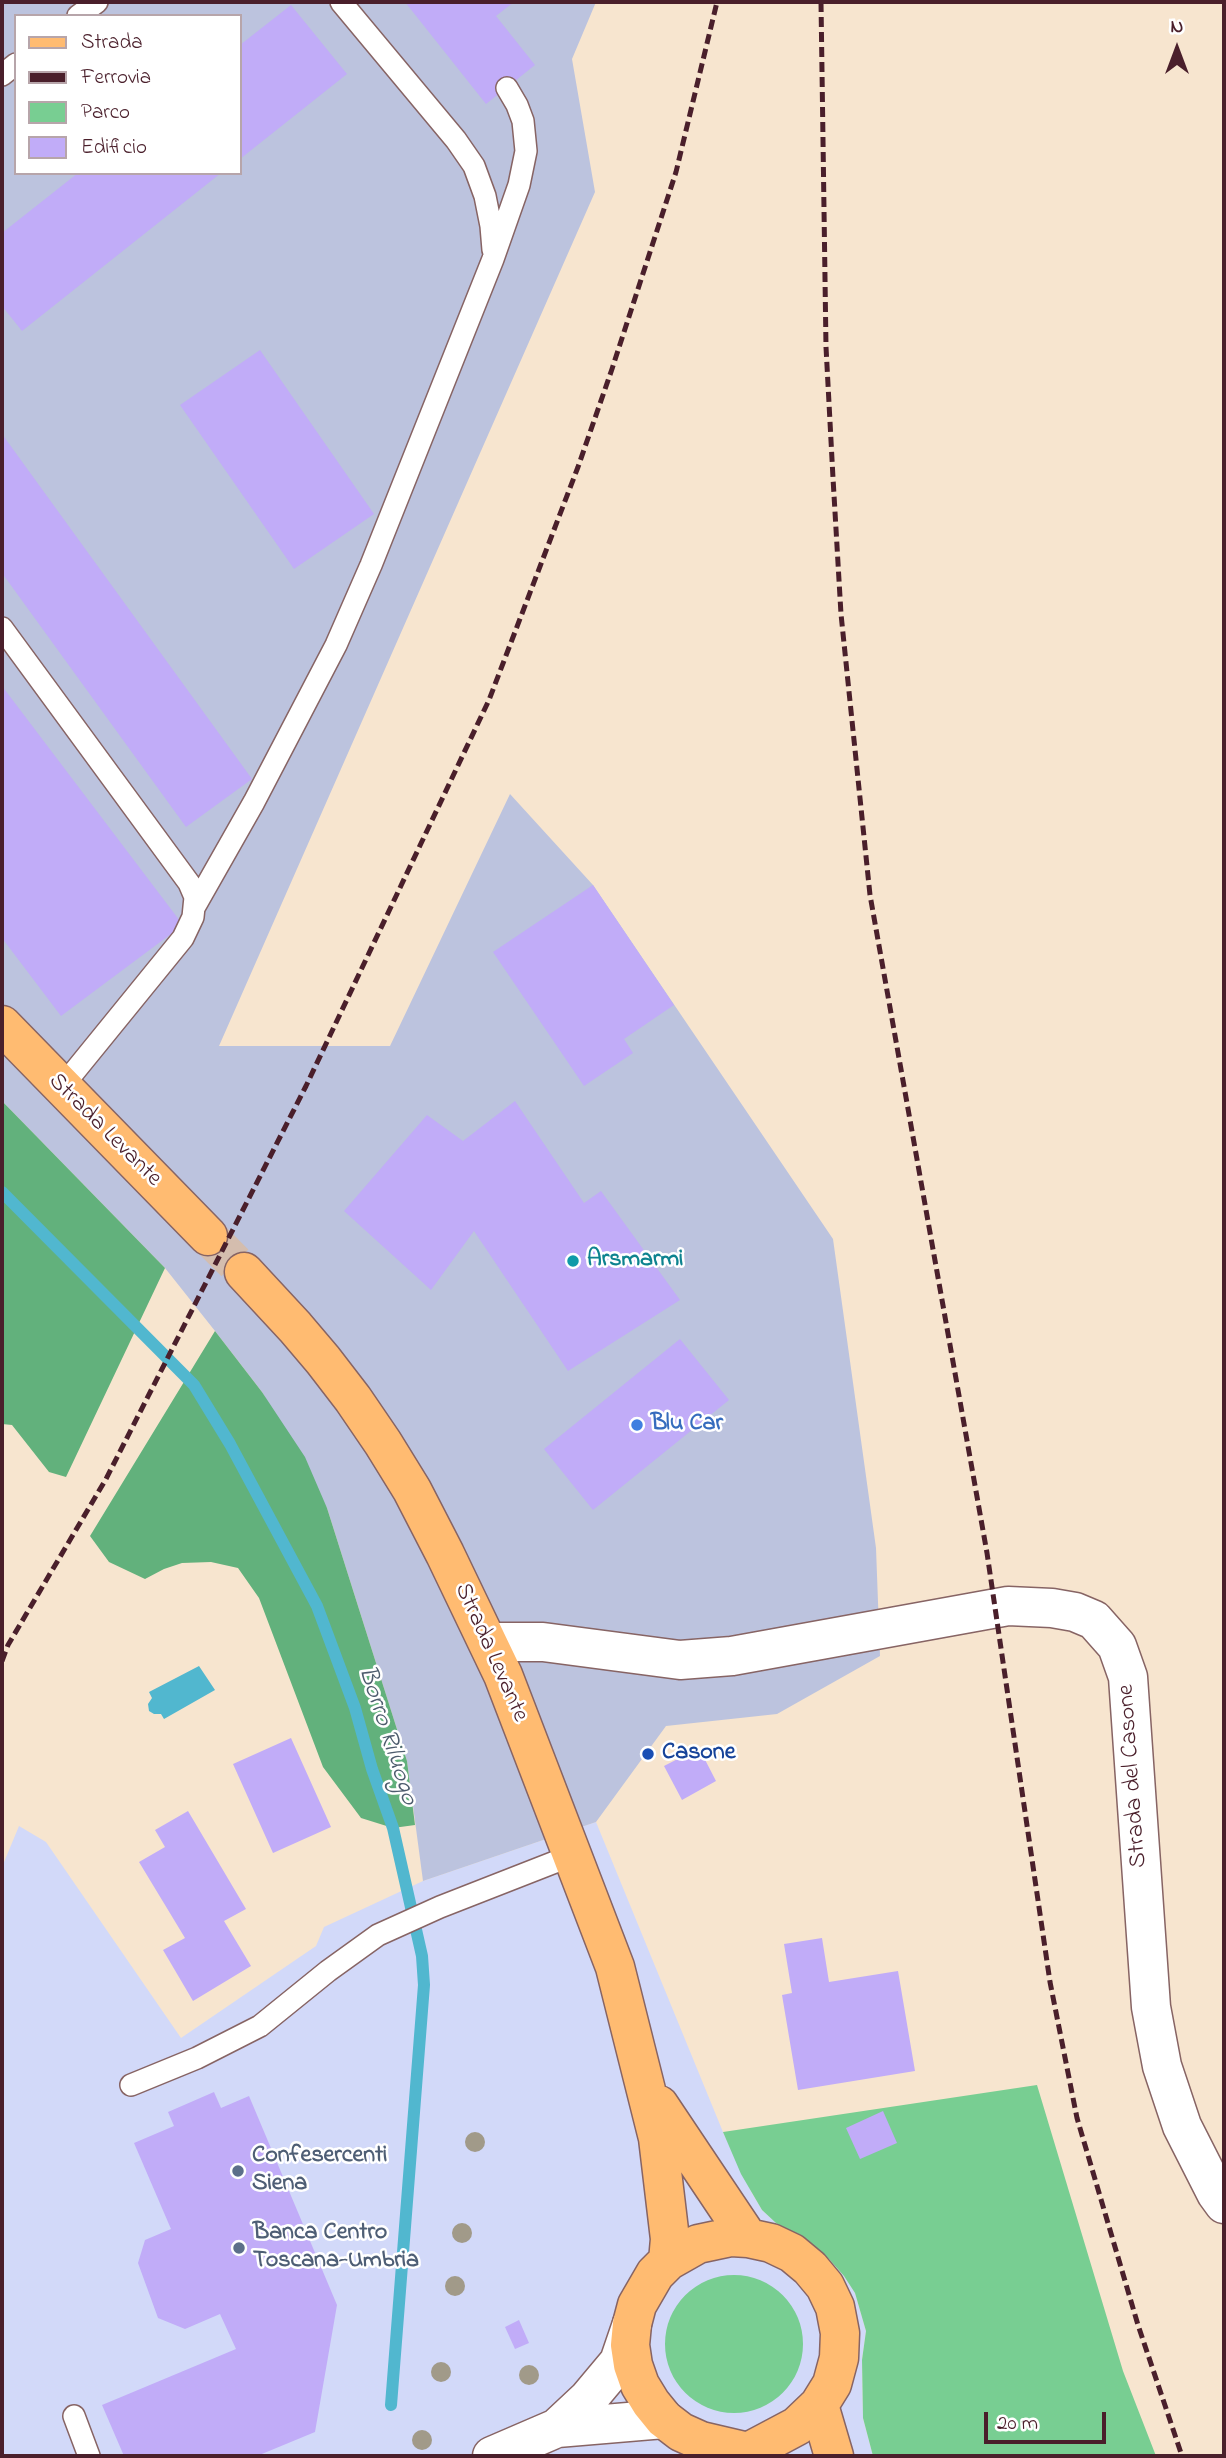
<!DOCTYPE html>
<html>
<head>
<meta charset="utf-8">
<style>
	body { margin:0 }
	#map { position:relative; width:1226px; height:2458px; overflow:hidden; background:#f7e5cf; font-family:"Indie Flower",sans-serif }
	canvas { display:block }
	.frame { position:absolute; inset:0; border:4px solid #4a1f2b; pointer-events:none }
	.legend { position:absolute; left:14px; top:14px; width:228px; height:161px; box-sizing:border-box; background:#fff; border:2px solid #b7a5aa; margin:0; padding:9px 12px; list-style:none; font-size:21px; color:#4a1f2b }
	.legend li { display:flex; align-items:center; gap:14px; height:35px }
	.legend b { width:35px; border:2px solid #b7a5aa }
	.north { position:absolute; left:1142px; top:14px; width:70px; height:70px; -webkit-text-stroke:5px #fff; paint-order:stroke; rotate:0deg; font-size:19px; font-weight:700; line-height:28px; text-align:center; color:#4a1f2b }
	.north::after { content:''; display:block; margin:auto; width:24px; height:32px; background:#4a1f2b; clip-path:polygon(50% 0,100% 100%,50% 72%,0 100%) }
	.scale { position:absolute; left:984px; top:2412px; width:122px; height:32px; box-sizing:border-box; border:4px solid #4a1f2b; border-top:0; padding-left:9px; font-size:21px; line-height:24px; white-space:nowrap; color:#4a1f2b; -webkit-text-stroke:5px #fff; paint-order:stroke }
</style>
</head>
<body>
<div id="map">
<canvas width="1226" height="2458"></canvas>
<div class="frame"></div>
<ul class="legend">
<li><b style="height:9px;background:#ffbb71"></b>Strada</li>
<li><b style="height:9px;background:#4a1f2b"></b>Ferrovia</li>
<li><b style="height:19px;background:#78ce92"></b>Parco</li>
<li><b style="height:19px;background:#c1acf8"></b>Edificio</li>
</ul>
<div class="north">N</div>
<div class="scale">20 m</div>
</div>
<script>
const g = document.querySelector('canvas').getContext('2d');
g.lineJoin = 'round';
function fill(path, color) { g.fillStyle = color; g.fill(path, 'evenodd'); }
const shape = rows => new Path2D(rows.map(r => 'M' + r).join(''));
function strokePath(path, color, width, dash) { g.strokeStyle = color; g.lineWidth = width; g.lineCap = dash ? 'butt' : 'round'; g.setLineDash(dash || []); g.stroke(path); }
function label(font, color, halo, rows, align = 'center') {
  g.font = font + ' "Indie Flower",sans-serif'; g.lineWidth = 5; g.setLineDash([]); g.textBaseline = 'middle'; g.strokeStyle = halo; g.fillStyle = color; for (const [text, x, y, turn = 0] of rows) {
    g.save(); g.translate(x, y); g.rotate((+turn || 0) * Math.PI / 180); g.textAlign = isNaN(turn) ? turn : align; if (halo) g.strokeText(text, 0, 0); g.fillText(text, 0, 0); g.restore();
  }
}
const built = shape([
	[596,1822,723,2132,752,2193,762,2210,776,2223,829,2259,844,2276,855,2293,866,2331,862,2360,863,2418,873,2456,2,2456,2,1867,19,1826,46,1842,181,2038,316,1946,324,1927,423,1881]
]);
const industrial = shape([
	[2,2,596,2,572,59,595,192,219,1046,390,1046,510,794,593,885,833,1239,876,1548,880,1656,777,1714,666,1726,596,1822,423,1881,407,1761,327,1508,262,1392,215,1331,165,1268,2,1101],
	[16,16,240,16,240,173,16,173]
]);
const green = shape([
	[1037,2085,1123,2371,1156,2456,873,2456,863,2418,862,2360,866,2331,855,2293,844,2276,829,2259,776,2223,762,2210,741,2174,723,2132],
	'665 2344a69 69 0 1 1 138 0a69 69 0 1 1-138 0Z'
]);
const forest = shape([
	[2,1101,165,1268,66,1477,49,1472,12,1425,2,1424],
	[215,1331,262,1392,305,1457,327,1508,407,1761,415,1825,393,1828,361,1818,323,1767,259,1598,238,1568,211,1562,182,1563,164,1569,145,1579,109,1562,90,1536]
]);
const water = shape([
	[199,1666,215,1690,164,1719,161,1714,154,1714,149,1711,148,1704,152,1698,149,1692]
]);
const stream = shape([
	[2,1192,194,1385,230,1444,317,1606,355,1708,372,1769,393,1828,422,1956,424,1985,391,2405]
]);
const building = shape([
	[405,2,514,2,496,16,535,65,486,104],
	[291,5,347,74,240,159,240,45],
	[78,173,221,173,22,331,2,306,2,233],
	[260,350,374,514,294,569,180,405],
	[2,434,252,779,186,827,2,573],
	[2,686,183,925,61,1016,2,938],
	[593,885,674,1005,624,1039,633,1053,584,1086,493,952],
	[515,1101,584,1203,601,1191,680,1300,568,1371,474,1231,431,1290,344,1211,427,1115,463,1141],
	[680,1339,729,1400,593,1510,544,1449],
	[291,1738,331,1827,273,1853,233,1764],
	[699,1748,716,1781,682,1800,664,1766],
	[188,1811,246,1909,224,1921,251,1966,193,2001,163,1950,185,1938,139,1862,165,1847,155,1830],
	[822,1938,829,1982,898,1971,915,2071,798,2090,782,1995,792,1993,784,1944],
	[214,2092,221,2108,249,2096,337,2305,315,2432,257,2456,124,2456,102,2405,236,2349,220,2314,185,2329,158,2318,138,2263,145,2240,171,2229,134,2143,174,2126,168,2112],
	[883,2111,897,2143,860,2159,846,2128],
	[519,2320,529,2343,515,2349,505,2327]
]);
const primaryTunnel = shape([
	[208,1236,244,1272]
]);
const lane = shape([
	[341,2,456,140,474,166,485,196,491,226,493,250],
	[78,16,97,2],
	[2,75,16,64],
	[2,628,189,883,195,897,193,917,183,938,61,1088],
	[195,906,254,802,336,645,371,565,493,259,519,185,526,151,523,121,517,105,507,88],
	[131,2085,197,2058,260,2026,328,1971,378,1935,440,1907,573,1855],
	[74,2416,89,2456]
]);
const street = shape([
	[489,1642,543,1642,680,1660,732,1656,1008,1606,1052,1608,1075,1612,1094,1620,1117,1646,1128,1677,1151,2007,1162,2066,1182,2126,1216,2193,1224,2204],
	[557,2428,588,2399,619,2362,632,2324],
	[492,2456,557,2428,664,2419]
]);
const primary = shape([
	[2,1025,208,1236],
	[244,1272,295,1327,323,1360,353,1399,383,1443,412,1490,445,1554,503,1675,615,1967,658,2138,670,2239,668,2261],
	[659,2105,748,2238],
	[819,2405,834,2456],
	[748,2452,797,2426,819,2405,832,2384,839,2358,840,2333,835,2307,825,2286,810,2268,792,2253,771,2243,748,2238,731,2237,698,2244,668,2261,655,2274,637,2305,632,2324,630,2345,633,2365,640,2385,651,2403,664,2419,681,2432,701,2441,748,2452,754,2456]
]);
const rail = shape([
	[821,2,826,347,833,478,841,614,870,895,987,1553,1050,1982,1077,2118,1138,2325,1182,2456],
	[2,1661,8,1645,106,1479,306,1086,489,700,578,467,612,369,676,172,717,2]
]);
const trees = [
	[475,2142],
	[462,2233],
	[455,2286],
	[441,2372],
	[529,2375],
	[422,2440]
];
const markers = [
	[573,1261,7,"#0f9aa8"],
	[637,1425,7,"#3f7fe0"],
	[648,1754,7,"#1a4fb4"],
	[238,2171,7,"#5c6f8a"],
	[239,2248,7,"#5c6f8a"]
];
const streetNames = [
	["Strada Levante",104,1131,45],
	["Strada Levante",490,1653,66],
	["Strada del Casone",1134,1776,-94]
];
const cultureNames = [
	["Arsmarmi",587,1261]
];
const shopNames = [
	["Blu Car",651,1425]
];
const transitNames = [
	["Casone",662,1754]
];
const serviceNames = [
	["Confesercenti",252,2157],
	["Siena",252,2185],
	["Banca Centro",253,2234],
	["Toscana-Umbria",253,2262]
];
const waterNames = [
	["Borro Riluogo",386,1736,72]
];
fill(built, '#d2d9f9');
fill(industrial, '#bcc3de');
fill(green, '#78ce92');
fill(forest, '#62b17c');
fill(water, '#51b7cf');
strokePath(stream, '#51b7cf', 12);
fill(building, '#c1acf8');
strokePath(primaryTunnel, '#d4bdae', 38, [38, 19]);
strokePath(lane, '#876464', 24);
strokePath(street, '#876464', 41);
strokePath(primary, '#876464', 41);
strokePath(lane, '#fff', 21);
strokePath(street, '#fff', 38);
strokePath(primary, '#ffbb71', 38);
strokePath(rail, '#4a1f2b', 5, [10, 5]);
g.fillStyle = '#a19a89';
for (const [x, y] of trees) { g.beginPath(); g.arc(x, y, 10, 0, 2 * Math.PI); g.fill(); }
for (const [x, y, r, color] of markers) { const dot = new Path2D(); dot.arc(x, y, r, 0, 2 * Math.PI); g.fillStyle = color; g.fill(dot); strokePath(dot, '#fff', 2.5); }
label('24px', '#4a1f2b', '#fff', streetNames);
label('bold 24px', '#0d838f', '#fff', cultureNames, 'left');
label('bold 24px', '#366cbe', '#fff', shopNames, 'left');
label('bold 24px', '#164399', '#fff', transitNames, 'left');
label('bold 24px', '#4e5e75', '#fff', serviceNames, 'left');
label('italic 26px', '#4d5c6d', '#fff', waterNames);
</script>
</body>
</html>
